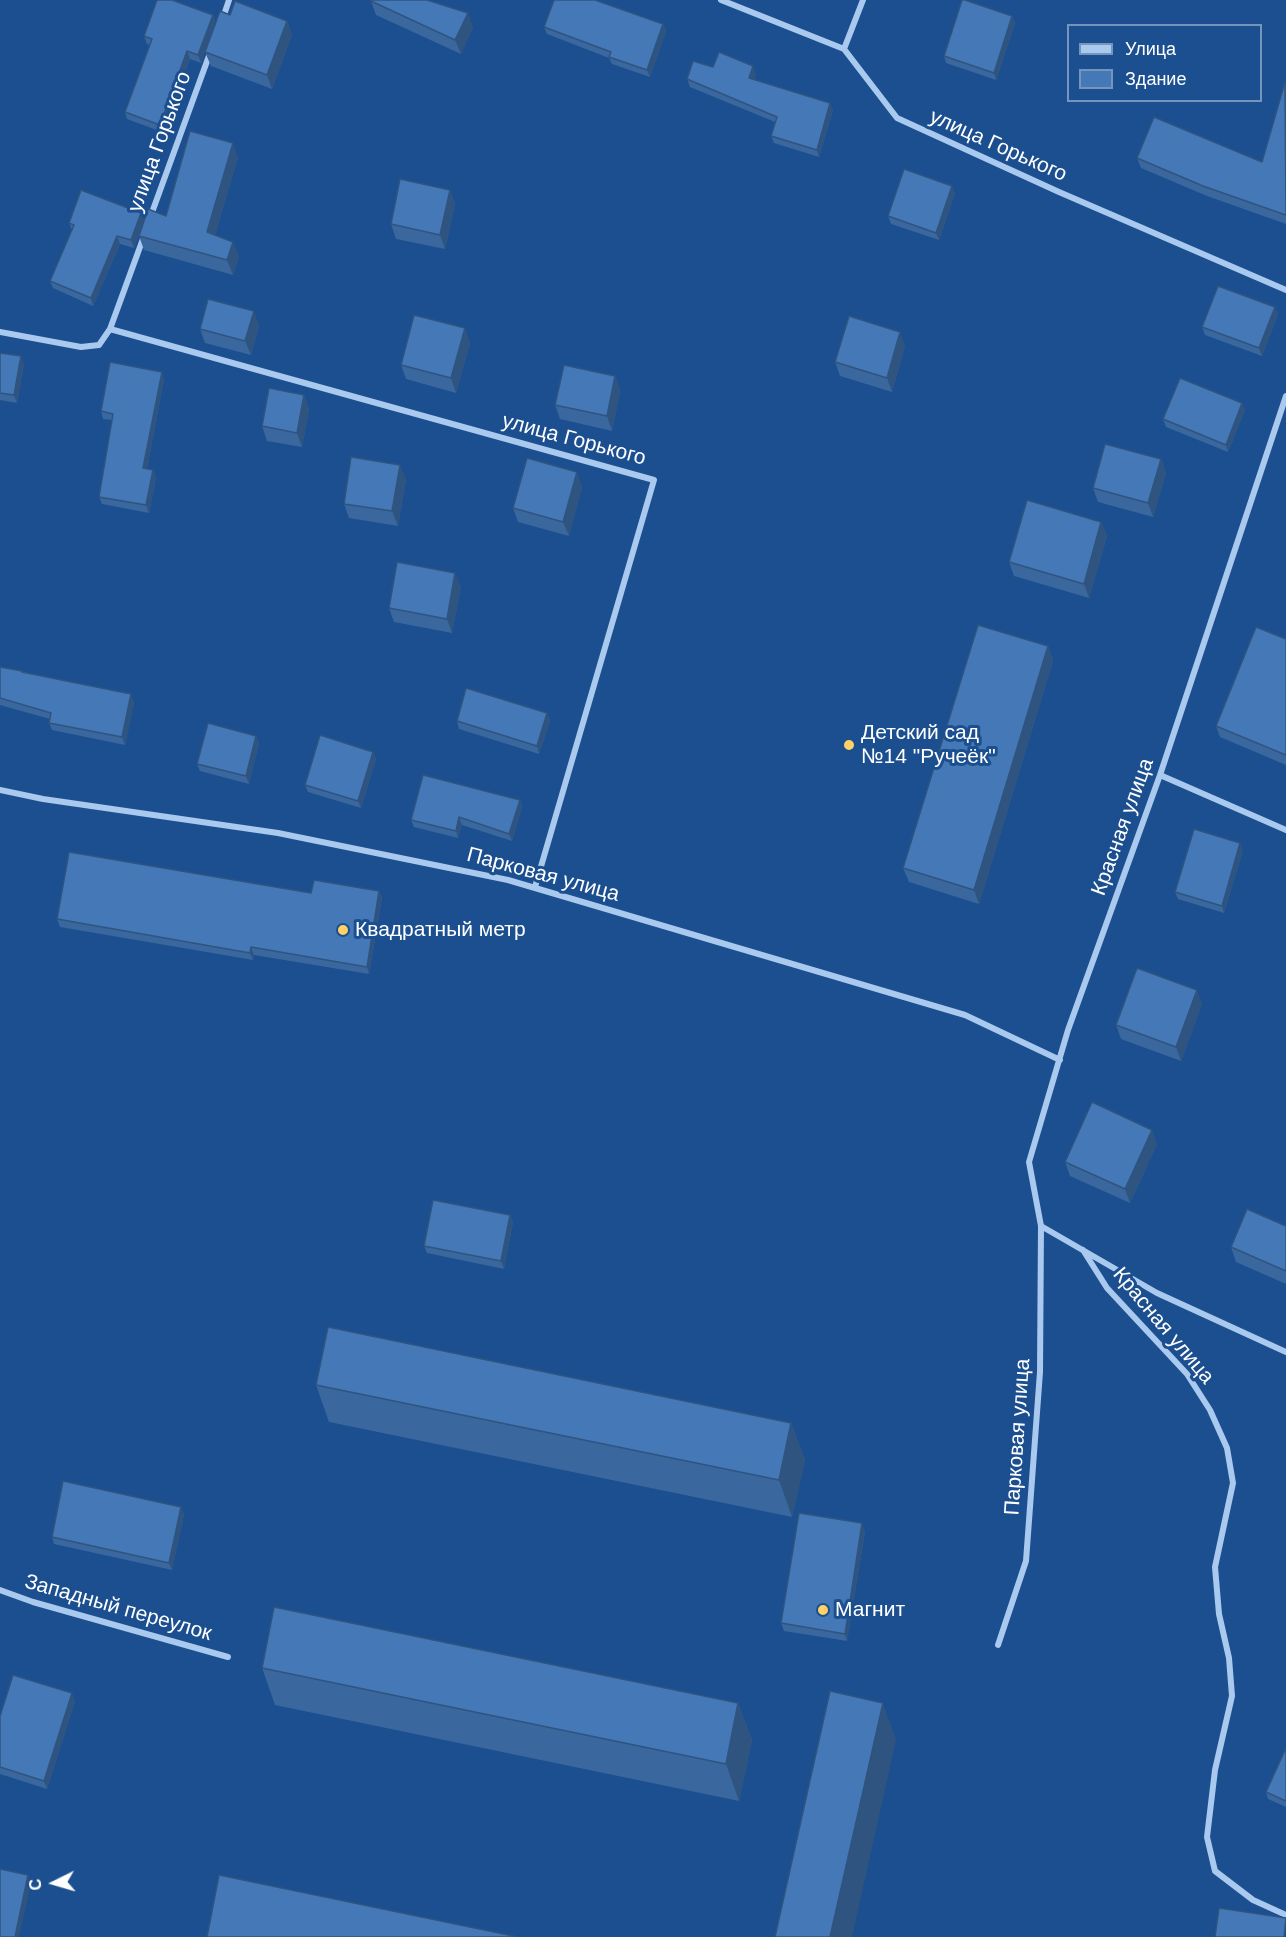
<!DOCTYPE html>
<html>
<head>
<meta charset="utf-8">
<style>
	body { margin:0 }
	#map { position:relative; width:1286px; height:1937px; overflow:hidden; background:#1b4f8f; font-family:Helvetica,sans-serif }
	canvas { display:block }
	.legend { position:absolute; left:1067px; top:24px; width:195px; height:78px; box-sizing:border-box; background:#1b4f8f; border:2px solid #7695bc; margin:0; padding:8px 10px; list-style:none; font-size:18px; color:#fff }
	.legend li { display:flex; align-items:center; gap:12px; height:30px }
	.legend b { width:30px; border:2px solid #7695bc }
	.north { position:absolute; left:24px; top:1853px; width:60px; height:60px; -webkit-text-stroke:4px #1b4f8f; paint-order:stroke; rotate:265deg; font-size:16px; font-weight:700; line-height:24px; text-align:center; color:#fff }
	.north::after { content:''; display:block; margin:auto; width:21px; height:27px; background:#fff; clip-path:polygon(50% 0,100% 100%,50% 72%,0 100%) }
</style>
</head>
<body>
<div id="map">
<canvas width="1286" height="1937"></canvas>
<ul class="legend">
<li><b style="height:8px;background:#a9c9ee"></b>Улица</li>
<li><b style="height:16px;background:#4478b7"></b>Здание</li>
</ul>
<div class="north">С</div>
</div>
<script>
const g = document.querySelector('canvas').getContext('2d');
g.lineJoin = 'round';
const shape = rows => new Path2D(rows.map(r => 'M' + r).join(''));
function strokePath(path, color, width, dash) { g.strokeStyle = color; g.lineWidth = width; g.lineCap = dash ? 'butt' : 'round'; g.setLineDash(dash || []); g.stroke(path); }
function fill(path, color) { g.fillStyle = color; g.fill(path, 'evenodd'); }
function label(font, color, halo, rows, align = 'center') {
  g.font = font + ' Helvetica,sans-serif'; g.lineWidth = 6; g.setLineDash([]); g.textBaseline = 'middle'; g.strokeStyle = halo; g.fillStyle = color; for (const [text, x, y, turn = 0] of rows) {
    g.save(); g.translate(x, y); g.rotate((+turn || 0) * Math.PI / 180); g.textAlign = isNaN(turn) ? turn : align; if (halo) g.strokeText(text, 0, 0); g.fillText(text, 0, 0); g.restore();
  }
}
const minor = shape([
	[721,0,844,49,897,118,1059,192,1286,290],
	[222,21,229,0],
	[844,49,863,0],
	[150,218,210,53],
	[144,236,110,329,654,480,535,887],
	[0,332,81,347,99,345,110,329],
	[1160,775,1286,830],
	[0,790,43,799,278,833,508,880,965,1015,1060,1060],
	[1041,1226,1157,1293,1286,1352],
	[1083,1250,1107,1288,1187,1374,1210,1410,1227,1448,1233,1483,1215,1567,1219,1614,1229,1658,1232,1696,1215,1770,1207,1837,1215,1871,1253,1900,1286,1915],
	[0,1590,33,1602,228,1657],
	[998,1645,1026,1561,1040,1372,1041,1226,1029,1162,1068,1030,1160,775,1286,396]
]);
const wall = shape([
	[371,1,473,27,461,54,376,15],
	[213,15,215,22,201,63,190,59,162,132,127,119,125,112,150,45,147,44,144,36],
	[230,15,287,21,292,35,272,89,211,66,205,52],
	[1012,16,1015,23,996,80,946,63,944,56],
	[663,24,666,31,650,77,612,64,609,58,547,34,544,27],
	[713,67,756,74,754,79,833,110,819,157,774,143,771,136,775,122,690,87,687,79],
	[1286,82,1286,224,1207,196,1141,168,1137,158,1262,162],
	[238,157,215,235,239,256,233,275,144,250,139,236,166,216],
	[450,190,455,204,445,249,396,239,391,224],
	[955,193,939,240,891,224,888,216],
	[144,220,134,248,120,244,93,306,53,288,50,281,72,230,69,223],
	[1278,314,1262,356,1205,335,1202,327],
	[259,325,251,355,205,343,200,329],
	[470,343,456,393,406,379,401,365],
	[905,346,892,392,840,376,835,362],
	[0,353,24,364,17,403,0,400],
	[615,376,620,391,612,431,560,419,555,405],
	[164,379,147,469,153,470,156,477,149,513,102,504,99,497,112,420,103,419,101,411],
	[304,395,309,409,302,447,267,441,262,426],
	[1245,410,1228,452,1166,427,1163,419],
	[1161,459,1166,473,1153,517,1098,502,1093,488],
	[406,479,398,526,349,518,344,504],
	[582,487,569,536,518,522,513,508],
	[1101,522,1107,536,1089,598,1014,576,1009,562],
	[461,587,452,633,394,622,389,608],
	[1286,639,1286,765,1220,737,1216,726],
	[1048,646,1053,661,979,904,909,882,903,868],
	[0,667,134,702,125,745,52,730,49,723,50,719,0,705],
	[547,713,550,721,539,754,459,729,457,721],
	[256,736,259,743,249,784,200,771,197,764],
	[373,752,376,759,361,808,308,792,305,785],
	[520,800,522,807,512,841,462,825,458,838,414,827,411,820],
	[1243,850,1224,913,1178,899,1175,892],
	[379,891,382,898,369,974,254,955,253,960,60,927,57,919,311,893],
	[1202,1004,1181,1061,1121,1039,1116,1025],
	[1157,1144,1130,1203,1070,1176,1065,1162],
	[510,1215,513,1222,504,1269,427,1253,424,1246],
	[1286,1226,1286,1284,1236,1262,1231,1247],
	[316,1385,791,1423,805,1460,792,1517,329,1422],
	[184,1514,172,1570,54,1544,52,1537],
	[865,1531,847,1641,784,1631,781,1623],
	[262,1668,738,1703,752,1740,739,1801,275,1705],
	[75,1701,47,1789,0,1774,0,1716],
	[1286,1748,1286,1807,1268,1799,1266,1792]
]);
const shadedWall = shape([
	[468,13,473,27,461,54,455,40],
	[213,15,215,22,201,63,198,55],
	[1012,16,1015,23,996,80,994,73],
	[287,21,292,35,272,89,267,75],
	[663,24,666,31,650,77,647,70],
	[187,51,190,59,162,132,160,125],
	[753,66,756,74,751,85,749,78],
	[830,103,833,110,819,157,817,150],
	[233,143,238,157,212,246,207,232],
	[952,186,955,193,939,240,936,233],
	[450,190,455,204,445,249,440,235],
	[141,213,144,220,134,248,131,240],
	[117,236,120,244,93,306,91,298],
	[233,242,239,256,233,275,227,260],
	[1275,307,1278,314,1262,356,1259,348],
	[254,311,259,325,251,355,245,341],
	[465,328,470,343,456,393,451,378],
	[900,332,905,346,892,392,887,378],
	[21,356,24,364,17,403,14,395],
	[162,372,164,379,146,475,143,468],
	[615,376,620,391,612,431,607,416],
	[304,395,309,409,302,447,297,433],
	[1242,403,1245,410,1228,452,1226,445],
	[1161,459,1166,473,1153,517,1148,503],
	[400,465,406,479,398,526,392,511],
	[153,470,156,477,149,513,146,505],
	[577,472,582,487,569,536,563,522],
	[1101,522,1107,536,1089,598,1084,584],
	[455,573,461,587,452,633,447,619],
	[1048,646,1053,661,979,904,974,890],
	[131,694,134,702,125,745,122,737],
	[547,713,550,721,539,754,537,746],
	[256,736,259,743,249,784,246,776],
	[373,752,376,759,361,808,358,801],
	[520,800,522,807,512,841,509,834],
	[459,817,462,825,458,838,456,831],
	[1240,843,1243,850,1224,913,1222,906],
	[379,891,382,898,369,974,367,967],
	[251,947,254,955,253,960,250,953],
	[1197,990,1202,1004,1181,1061,1176,1047],
	[1152,1130,1157,1144,1130,1203,1125,1189],
	[510,1215,513,1222,504,1269,501,1261],
	[791,1423,805,1460,792,1517,779,1480],
	[181,1507,184,1514,172,1570,169,1563],
	[862,1523,865,1531,847,1641,845,1634],
	[72,1693,75,1701,47,1789,44,1781],
	[738,1703,752,1740,739,1801,726,1764],
	[883,1703,896,1740,852,1937,830,1937],
	[28,1875,31,1883,19,1937,15,1937]
]);
const building = shape([
	[157,0,172,0,213,15,198,55,187,51,160,125,125,112,152,39,144,36,157,0],
	[372,0,427,0,468,13,455,40,371,1,372,0],
	[554,0,595,0,663,24,647,70,609,57,611,52,544,27,554,0],
	[962,0,965,0,1012,16,994,73,944,56,962,0],
	[235,1,287,21,267,75,205,52,220,11,230,15,235,1],
	[719,52,753,66,749,78,830,103,817,150,771,136,777,117,687,79,693,61,713,67,719,52],
	[1285,82,1286,215,1203,186,1137,158,1154,117,1262,162,1285,82],
	[190,131,233,143,207,232,233,242,227,260,139,236,148,209,166,216,190,131],
	[904,169,952,186,936,233,888,216,904,169],
	[400,179,450,190,440,235,391,224,400,179],
	[81,190,141,213,131,240,117,236,91,298,50,281,74,225,69,223,81,190],
	[1218,286,1275,307,1259,348,1202,327,1218,286],
	[208,299,254,311,245,341,200,329,208,299],
	[414,315,465,328,451,378,401,365,414,315],
	[849,316,900,332,887,378,835,362,849,316],
	[0,353,21,356,14,395,0,393,0,353],
	[110,362,162,372,143,468,153,470,146,505,99,497,113,414,101,411,110,362],
	[564,365,615,376,607,416,555,405,564,365],
	[1180,378,1242,403,1226,445,1163,419,1180,378],
	[269,388,304,395,297,433,262,426,269,388],
	[1105,444,1161,459,1148,503,1093,488,1105,444],
	[351,457,400,465,392,511,344,504,351,457],
	[527,458,577,472,563,522,513,508,527,458],
	[1027,500,1101,522,1084,584,1009,562,1027,500],
	[397,562,455,573,447,619,389,608,397,562],
	[978,625,1048,646,974,890,903,868,978,625],
	[1256,627,1286,639,1286,755,1216,726,1256,627],
	[0,667,22,671,22,672,131,694,122,737,49,723,51,713,0,698,0,667],
	[466,688,547,713,537,746,457,721,466,688],
	[208,723,256,736,246,776,197,764,208,723],
	[320,735,373,752,358,801,305,785,320,735],
	[423,775,520,800,509,834,459,817,456,831,411,820,423,775],
	[1194,829,1240,843,1222,906,1175,892,1194,829],
	[69,852,311,893,314,880,379,891,367,967,251,947,250,953,57,919,69,852],
	[1137,968,1197,990,1176,1047,1116,1025,1137,968],
	[1092,1102,1152,1130,1125,1189,1065,1162,1092,1102],
	[433,1200,510,1215,501,1261,424,1246,433,1200],
	[1247,1209,1286,1226,1286,1271,1231,1247,1247,1209],
	[328,1327,791,1423,779,1480,316,1385,328,1327],
	[63,1481,181,1507,169,1563,52,1537,63,1481],
	[799,1513,862,1523,845,1634,781,1623,799,1513],
	[274,1607,738,1703,726,1764,262,1668,274,1607],
	[13,1675,72,1693,44,1781,0,1767,0,1716,13,1675],
	[830,1691,883,1703,830,1937,775,1937,830,1691],
	[1286,1748,1286,1801,1266,1792,1286,1748],
	[0,1869,28,1875,15,1937,0,1937,0,1869],
	[219,1875,518,1937,207,1937,219,1875],
	[1219,1908,1286,1918,1284,1937,1215,1937,1219,1908]
]);
const markers = [
	[849,745,6,"#ffd166"],
	[343,930,6,"#ffd166"],
	[823,1610,6,"#ffd166"]
];
const streetNames = [
	["улица Горького",160,142,-70],
	["улица Горького",998,146,24],
	["улица Горького",574,440,15],
	["Красная улица",1123,827,-70],
	["Парковая улица",543,875,15],
	["Красная улица",1163,1326,50],
	["Парковая улица",1018,1437,-86],
	["Западный переулок",118,1608,16]
];
const poiNames = [
	["Детский сад",861,733],
	["№14 \"Ручеёк\"",861,757],
	["Квадратный метр",355,930],
	["Магнит",835,1610]
];
strokePath(minor, '#a9c9ee', 6);
fill(wall, '#3a679d');
fill(shadedWall, '#305480');
fill(building, '#4478b7');
strokePath(building, '#305480', 1.5);
for (const [x, y, r, color] of markers) { const dot = new Path2D(); dot.arc(x, y, r, 0, 2 * Math.PI); g.fillStyle = color; g.fill(dot); strokePath(dot, '#1b4f8f', 2); }
label('21px', '#fff', '#1b4f8f', streetNames);
label('21px', '#fff', '#1b4f8f', poiNames, 'left');
</script>
</body>
</html>
